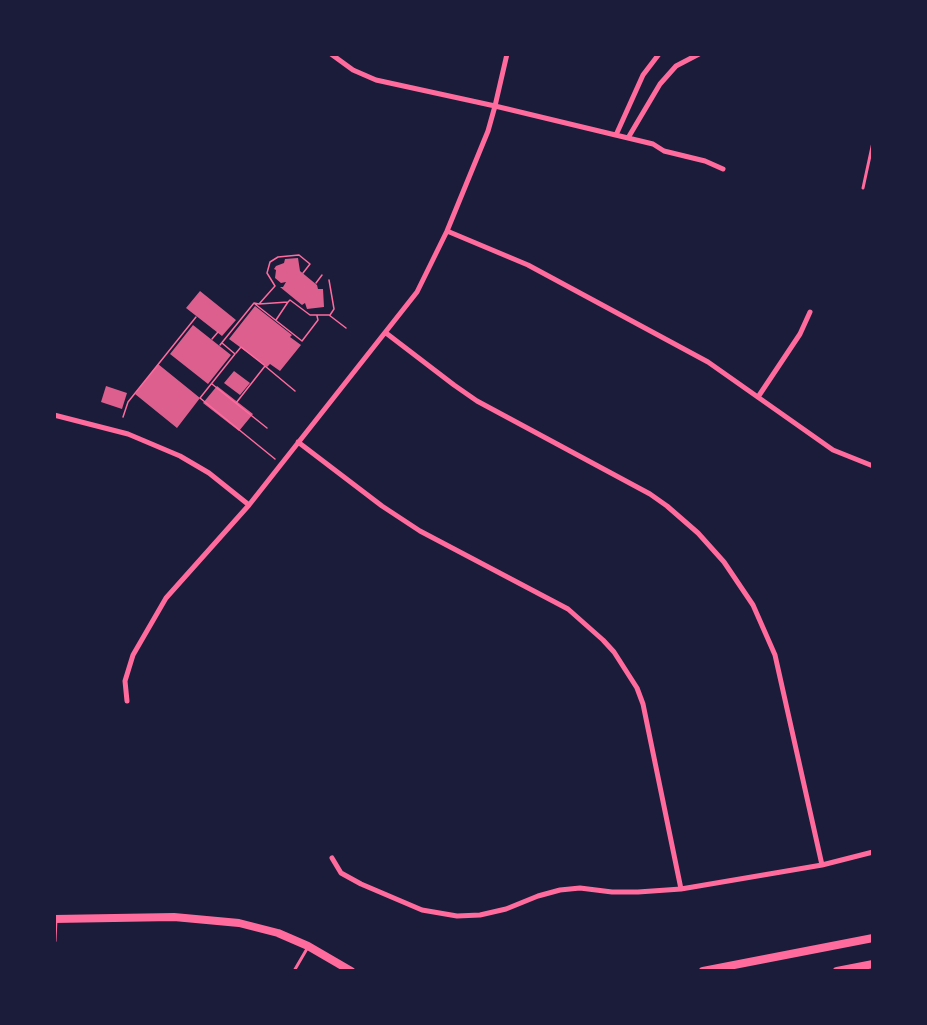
<!DOCTYPE html>
<html>
<head>
<meta charset="utf-8">
<style>
	body { margin:0 }
	#map { position:relative; width:927px; height:1025px; overflow:hidden; background:#1b1b3a; font-family:Rubik,sans-serif }
	canvas { display:block }
	.frame { position:absolute; inset:0; border:56px solid #1b1b3a; pointer-events:none }
</style>
</head>
<body>
<div id="map">
<canvas width="927" height="1025"></canvas>
<div class="frame"></div>
</div>
<script>
const g = document.querySelector('canvas').getContext('2d');
g.lineJoin = 'round';
function fill(path, color) { g.fillStyle = color; g.fill(path, 'evenodd'); }
const shape = rows => new Path2D(rows.map(r => 'M' + r).join(''));
function strokePath(path, color, width, dash) { g.strokeStyle = color; g.lineWidth = width; g.lineCap = dash ? 'butt' : 'round'; g.setLineDash(dash || []); g.stroke(path); }
const building = shape([
	[298,258,300,271,317,285,318,289,323,289,324,307,307,309,305,303,302,305,280,287,283,287,286,282,281,283,275,278,276,270,274,269,276,266,284,263,285,259],
	[200,291,236,320,222,336,186,308],
	[255,306,292,335,290,337,301,345,280,371,270,364,267,367,229,339],
	[193,325,231,355,208,384,170,354],
	[158,364,200,398,177,428,135,394],
	[234,371,250,383,240,395,224,383],
	[106,386,127,393,122,409,101,402],
	[217,386,253,414,239,431,203,403]
]);
const path = shape([
	[329,280,334,309,330,315],
	[316,283,322,275],
	[255,304,302,341,318,320,317,316],
	[259,304,275,286,267,273,270,262,278,257,299,255,310,264,303,273],
	[276,320,288,302],
	[212,339,218,332],
	[222,343,235,354,200,398,275,459],
	[220,345,254,303,259,304,288,302,290,300,310,315,329,315,346,328],
	[236,353,241,347,264,365],
	[212,384,267,428],
	[236,403,265,366,295,391],
	[123,417,128,402,196,317]
]);
const service = shape([
	[863,188,873,142],
	[54,851,54,860],
	[294,971,308,947]
]);
const minor = shape([
	[331,54,353,70,376,80,495,106,653,144,664,151,705,161,723,169],
	[616,135,643,75,659,54],
	[628,138,660,84,676,66,699,54],
	[447,231,528,265,708,362,833,450,873,466],
	[386,333,454,385,477,401,650,494,667,506,698,533,724,562,753,605,775,655,822,865],
	[758,397,800,334,810,312],
	[54,415,128,434,180,456,209,473,249,505],
	[298,442,382,506,420,531,568,609,603,640,614,652,637,688,643,704,681,889],
	[127,701,125,681,133,655,166,598,249,505,417,292,447,231,488,131,495,106,507,54],
	[332,858,341,873,361,884,422,910,457,916,480,915,506,909,538,896,560,890,580,888,612,892,638,892,681,889,822,865,873,852],
	[54,941,55,919]
]);
const secondary = shape([
	[54,919,174,917,239,923,278,933,308,946,351,971],
	[703,971,873,938],
	[837,971,873,964]
]);
fill(building, '#dd5f8e');
strokePath(path, '#ff6b9d', 1.5);
strokePath(service, '#ff6b9d', 3);
strokePath(minor, '#ff6b9d', 5);
strokePath(secondary, '#ff6b9d', 8);
</script>
</body>
</html>
